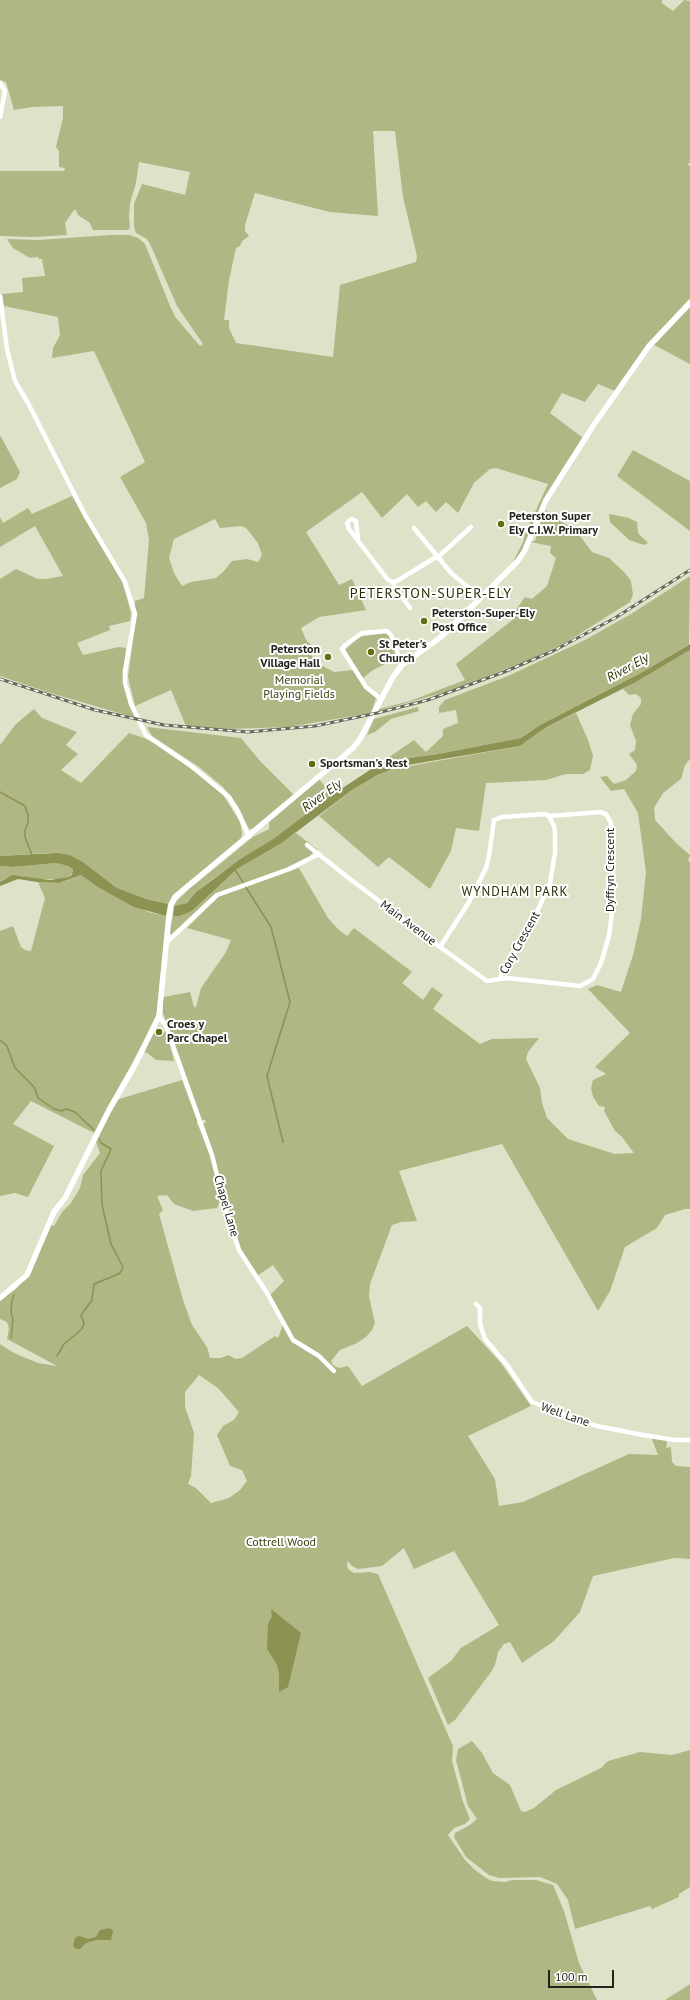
<!DOCTYPE html>
<html>
<head>
<meta charset="utf-8">
<style>
	body { margin:0 }
	#map { position:relative; width:690px; height:2000px; overflow:hidden; background:#dee2c9; font-family:"PT Sans",sans-serif }
	canvas { display:block }
	.scale { position:absolute; left:548px; top:1970px; width:66px; height:18px; box-sizing:border-box; border:2px solid #23251c; border-top:0; padding-left:5px; font-size:12px; line-height:14px; white-space:nowrap; color:#23251c; -webkit-text-stroke:3px #fff; paint-order:stroke }
</style>
</head>
<body>
<div id="map">
<canvas width="690" height="2000"></canvas>
<div class="scale">100 m</div>
</div>
<script>
const g = document.querySelector('canvas').getContext('2d');
g.lineJoin = 'round';
function fill(path, color) { g.fillStyle = color; g.fill(path, 'evenodd'); }
const shape = rows => new Path2D(rows.map(r => 'M' + r).join(''));
function strokePath(path, color, width, dash) { g.strokeStyle = color; g.lineWidth = width; g.lineCap = dash ? 'butt' : 'round'; g.setLineDash(dash || []); g.stroke(path); }
function label(font, color, halo, rows, align = 'center') {
  g.font = font + ' "PT Sans",sans-serif'; g.lineWidth = 4; g.setLineDash([]); g.textBaseline = 'middle'; g.strokeStyle = halo; g.fillStyle = color; for (const [text, x, y, turn = 0] of rows) {
    g.save(); g.translate(x, y); g.rotate((+turn || 0) * Math.PI / 180); g.textAlign = isNaN(turn) ? turn : align; if (halo) g.strokeText(text, 0, 0); g.fillText(text, 0, 0); g.restore();
  }
}
const green = shape([
	[0,0,662,0,662,3,673,11,684,0,690,1,690,163,687,164,690,166,690,298,646,346,615,391,598,384,585,402,562,393,550,413,583,438,563,468,544,501,522,551,515,561,514,560,524,540,524,536,548,484,496,468,490,469,474,483,458,513,446,502,436,512,426,501,418,507,407,494,382,518,362,492,306,532,339,585,352,579,366,610,319,617,301,628,306,640,316,650,310,652,310,654,321,665,334,672,353,670,376,698,371,713,288,727,231,729,186,726,171,690,135,706,128,677,135,625,135,601,144,598,149,540,146,523,120,477,145,462,94,351,52,358,53,348,60,335,58,317,4,306,2,294,23,292,22,278,45,276,42,259,39,259,38,257,30,258,13,248,7,239,38,240,110,235,129,235,138,238,145,244,170,306,176,318,200,346,203,344,177,306,151,246,147,239,136,233,134,227,134,204,142,184,185,195,190,172,139,162,136,183,130,203,129,217,130,228,128,230,93,230,90,223,78,215,76,210,74,210,65,223,67,235,35,237,0,236,0,171,64,171,65,168,59,167,59,151,56,147,63,118,63,106,32,107,14,110,6,82,0,80],
	[373,131,395,131,403,197,417,256,416,262,340,285,333,357,236,343,229,328,229,320,224,320,229,280,236,248,240,246,242,241,249,236,245,231,245,225,255,193,330,212,378,216],
	[215,519,220,528,242,526,247,529,258,543,262,555,258,562,247,559,232,561,224,571,216,578,191,582,182,586,174,573,169,558,174,539],
	[690,307,690,364,654,345],
	[0,435,20,472,17,479,0,488],
	[633,450,690,481,690,531,617,476],
	[72,496,122,581,131,613,130,621,109,626,110,630,77,643,83,655,119,647,126,648,124,669,136,718,47,692,0,676,0,579,16,569,38,579,45,579,63,576,35,526,0,547,0,517,3,523,28,508,32,514],
	[545,510,577,532,592,552,609,558,625,573,631,581,633,595,630,602,565,643,527,661,449,691,378,711,379,709,410,701,465,680,456,664,515,618,513,614,525,597,532,599,547,586,556,558,550,553,551,546,530,542,535,541],
	[609,514,629,518,637,522,638,533,648,543,644,545,629,540,610,522],
	[690,576,689,644,639,674,540,725,521,738,438,754,382,762,414,740,426,752,443,736,443,729,458,723,456,710,439,713,439,707,445,700,508,676,585,640,631,614],
	[385,633,390,636,397,658,373,670,363,678,345,650,359,637],
	[690,650,690,759,685,765,681,779,663,793,654,808,655,820,677,844,690,855,688,861,690,862,690,1209,685,1209,665,1215,657,1228,625,1247,610,1291,598,1311,502,1144,399,1171,417,1221,401,1222,392,1225,370,1284,369,1297,375,1323,372,1330,366,1337,357,1343,340,1350,331,1361,333,1365,339,1368,348,1366,362,1386,467,1326,501,1363,531,1406,468,1436,495,1479,499,1506,523,1502,629,1454,658,1455,651,1437,660,1438,667,1441,666,1448,671,1447,672,1462,676,1466,690,1467,690,1559,674,1558,593,1576,580,1612,554,1641,522,1663,510,1642,504,1644,498,1652,495,1665,491,1672,455,1720,448,1725,428,1678,451,1661,461,1648,499,1625,454,1551,414,1569,404,1548,382,1566,358,1569,352,1566,348,1561,347,1565,348,1569,354,1573,370,1572,378,1574,453,1746,452,1761,463,1802,470,1819,465,1824,454,1828,448,1835,465,1860,475,1870,486,1878,492,1881,506,1882,512,1880,536,1880,553,1885,564,1911,579,1963,597,2000,0,2000,0,1344,14,1353,38,1363,57,1366,7,1339,9,1328,7,1322,0,1319,0,1300,16,1289,32,1270,50,1224,54,1226,62,1212,71,1203,80,1188,83,1175,100,1153,96,1142,116,1100,182,1080,197,1120,197,1125,198,1125,211,1158,221,1200,217,1208,193,1211,174,1204,167,1195,157,1196,163,1210,159,1214,183,1300,192,1325,207,1347,210,1358,221,1358,228,1355,236,1359,242,1358,275,1336,277,1338,279,1336,284,1321,270,1295,284,1281,273,1265,257,1276,239,1249,203,1124,206,1122,205,1120,201,1120,163,1013,163,997,190,992,194,1007,196,1007,201,988,226,952,231,940,187,928,218,897,299,868,328,918,338,929,347,936,354,928,412,972,402,983,423,1000,432,987,443,995,433,1009,480,1044,492,1039,539,1038,528,1052,526,1059,540,1088,542,1103,547,1118,568,1139,615,1154,634,1153,622,1137,615,1131,604,1111,605,1107,599,1106,593,1097,591,1088,593,1080,606,1074,595,1067,630,1033,588,989,597,985,621,992,633,955,641,919,646,872,638,813,624,789,611,791,600,777,607,776,614,784,626,780,636,771,637,765,629,754,635,750,636,741,630,725,633,714,641,704,641,698,636,694,629,695,623,689],
	[199,1375,218,1388,239,1412,234,1420,223,1426,217,1435,230,1466,242,1470,247,1481,240,1490,229,1498,211,1503,196,1488,188,1484,191,1476,194,1433,185,1407,185,1392],
	[418,707,419,711,391,719,375,732,367,735,374,719],
	[34,709,42,718,77,732,66,745,78,754,61,770,81,783,129,733,144,738,155,744,197,773,223,795,240,822,242,833,241,840,187,883,173,895,168,904,146,899,117,888,83,862,70,855,47,853,0,856,0,745,16,724],
	[576,713,588,740,593,756,590,770,583,774,566,774,546,780,486,783,479,831,456,828,451,851,430,889,389,857,378,867,319,816,352,790,388,770,520,746,545,728],
	[147,727,241,738,260,761,294,795,253,829,249,829,238,806,223,787,199,767,152,736],
	[319,779,332,795,273,839,240,859,211,880,196,892,187,903,174,906,176,902,188,890,253,837,269,829,269,822],
	[296,833,318,850,315,850,308,858,288,868,215,894,171,935,169,930,173,916,180,916,192,911,237,869],
	[56,863,68,866,74,872,69,877,59,879,38,879,19,876,6,878,0,882,0,866,13,867],
	[81,875,96,886,148,912,166,916,157,1013,155,1021,94,1133,31,1101,13,1124,54,1146,28,1197,15,1193,0,1196,0,931,13,926,21,947,25,950,31,951,45,898,38,882,60,883],
	[154,1030,159,1036,166,1031,174,1061,156,1060,146,1052,142,1053],
	[472,1741,482,1753,493,1773,510,1785,521,1811,525,1812,534,1808,556,1790,601,1768,608,1761,640,1752,672,1755,690,1750,690,1887,679,1894,679,1897,652,1909,650,1906,575,1929,568,1900,557,1884,540,1877,499,1878,489,1875,466,1857,454,1837,455,1833,470,1825,477,1819,468,1806,456,1760,458,1749],
	[690,1984,690,2000,665,2000]
]);
const water = shape([
	[690,644,690,650,634,683,545,728,520,746,396,767,378,775,352,790,283,842,237,869,192,911,180,916,173,916,174,906,187,903,196,892,240,859,273,839,329,797,382,762,438,754,521,738,540,725,639,674],
	[57,853,70,855,83,862,117,888,146,899,168,904,166,916,134,907,96,886,81,875,59,883,37,882,18,879,0,886,0,882,12,875,50,880,69,877,72,875,73,870,68,866,56,863,13,867,0,866,0,856],
	[271,1609,301,1633,288,1687,279,1692,279,1673,277,1665,267,1649,268,1624,272,1616],
	[110,1928,113,1931,111,1940,96,1940,86,1943,80,1949,76,1949,73,1946,75,1938,79,1936,88,1939,96,1937,100,1930]
]);
const stream = shape([
	[0,792,25,806,28,815,28,823,25,830,25,837,32,855],
	[235,870,243,882],
	[245,886,271,927,290,1002,267,1076,283,1142],
	[0,1040,7,1046,15,1068,34,1087,38,1098,54,1109,62,1111,66,1109,75,1112,94,1130],
	[11,1338,13,1319,11,1312,12,1300,14,1295],
	[57,1356,64,1344,82,1329,84,1323,81,1315,92,1300,94,1284,116,1275,120,1273,123,1267,111,1244,102,1205,101,1171,111,1149,101,1143,99,1139]
]);
const minor = shape([
	[0,83,5,91,0,117],
	[0,296,7,349,15,381,28,403,85,515,125,582,135,614,125,671,125,683,131,704,146,735,190,765,229,797,238,812,249,837],
	[414,528,451,573,481,598],
	[358,539,356,521,351,519,347,523,349,529,388,580,393,582,394,586,410,608],
	[437,558,471,527],
	[393,582,397,581,436,557],
	[381,699,366,687,342,649,344,646,362,633,387,631,391,635,402,665],
	[307,845,350,879,440,947,487,981,507,978,580,986,593,979,601,963,609,936,613,905,613,873,611,823,606,814,600,812,549,816,545,814,502,817,494,820,489,856,486,868,469,902,440,947],
	[167,942,217,895,289,869,319,854],
	[500,979,502,972,537,912,550,883,555,853,555,832,554,826,549,816],
	[159,1016,166,1026,212,1155,225,1207,239,1250,267,1293,293,1340,319,1356,334,1371],
	[476,1304,480,1308,480,1324,485,1339,507,1365,532,1402,597,1426,643,1435,675,1440,690,1440]
]);
const tertiary = shape([
	[0,1298,27,1275,54,1212,65,1198,109,1110,135,1065,159,1016,169,917,171,905,175,897,353,748,360,739,393,677,402,665,441,637,517,562,524,552,546,500,593,426,649,346,690,303]
]);
const rail = shape([
	[0,679,95,710,164,725,248,732,315,726,377,713,428,700,504,672,553,651,615,618,690,570]
]);
const markers = [
	[501,524,4,"#666d11"],
	[424,621,4,"#666d11"],
	[371,652,4,"#666d11"],
	[328,657,4,"#666d11"],
	[312,764,4,"#666d11"],
	[159,1032,4,"#666d11"]
];
const poiNames = [
	["Peterston Super",509,517],
	["Ely C.I.W. Primary",509,531],
	["Peterston-Super-Ely",432,614],
	["Post Office",432,628],
	["St Peter's",379,645],
	["Church",379,659],
	["Peterston",320,650,"right"],
	["Village Hall",320,664,"right"],
	["Sportsman's Rest",320,764],
	["Croes y",167,1025],
	["Parc Chapel",167,1039]
];
const parkNames = [
	["Memorial",299,681],
	["Playing Fields",299,695],
	["Cottrell Wood",281,1543]
];
const streetNames = [
	["Dyffryn Crescent",611,870,-90],
	["Main Avenue",408,923,37],
	["Cory Crescent",520,943,-61],
	["Chapel Lane",226,1206,74],
	["Well Lane",565,1415,19]
];
const waterNames = [
	["River Ely",628,668,-29],
	["River Ely",322,796,-36]
];
const neighbourhoodNames = [
	["WYNDHAM PARK",515,892]
];
const quarterNames = [
	["PETERSTON-SUPER-ELY",431,594]
];
fill(green, '#b0b684');
fill(water, '#8b9252');
strokePath(stream, '#8b9252', 1.5);
strokePath(minor, '#fff', 4.5);
strokePath(tertiary, '#fff', 5.5);
strokePath(rail, '#67695b', 3);
strokePath(rail, '#fff', 1.5, [4.5]);
for (const [x, y, r, color] of markers) { const dot = new Path2D(); dot.arc(x, y, r, 0, 2 * Math.PI); g.fillStyle = color; g.fill(dot); strokePath(dot, '#fff', 1.5); }
label('bold 12px', '#23251c', '#fff', poiNames, 'left');
label('12px', '#3c400e', '#fff', parkNames);
label('12px', '#23251c', '#fff', streetNames);
label('italic 13px', '#303300', '#fff', waterNames);
g.letterSpacing = '1px';
label('13px', '#2a2d04', '#fff', neighbourhoodNames);
g.letterSpacing = '0px';
g.letterSpacing = '1px';
label('14px', '#2a2d04', '#fff', quarterNames);
g.letterSpacing = '0px';
</script>
</body>
</html>
